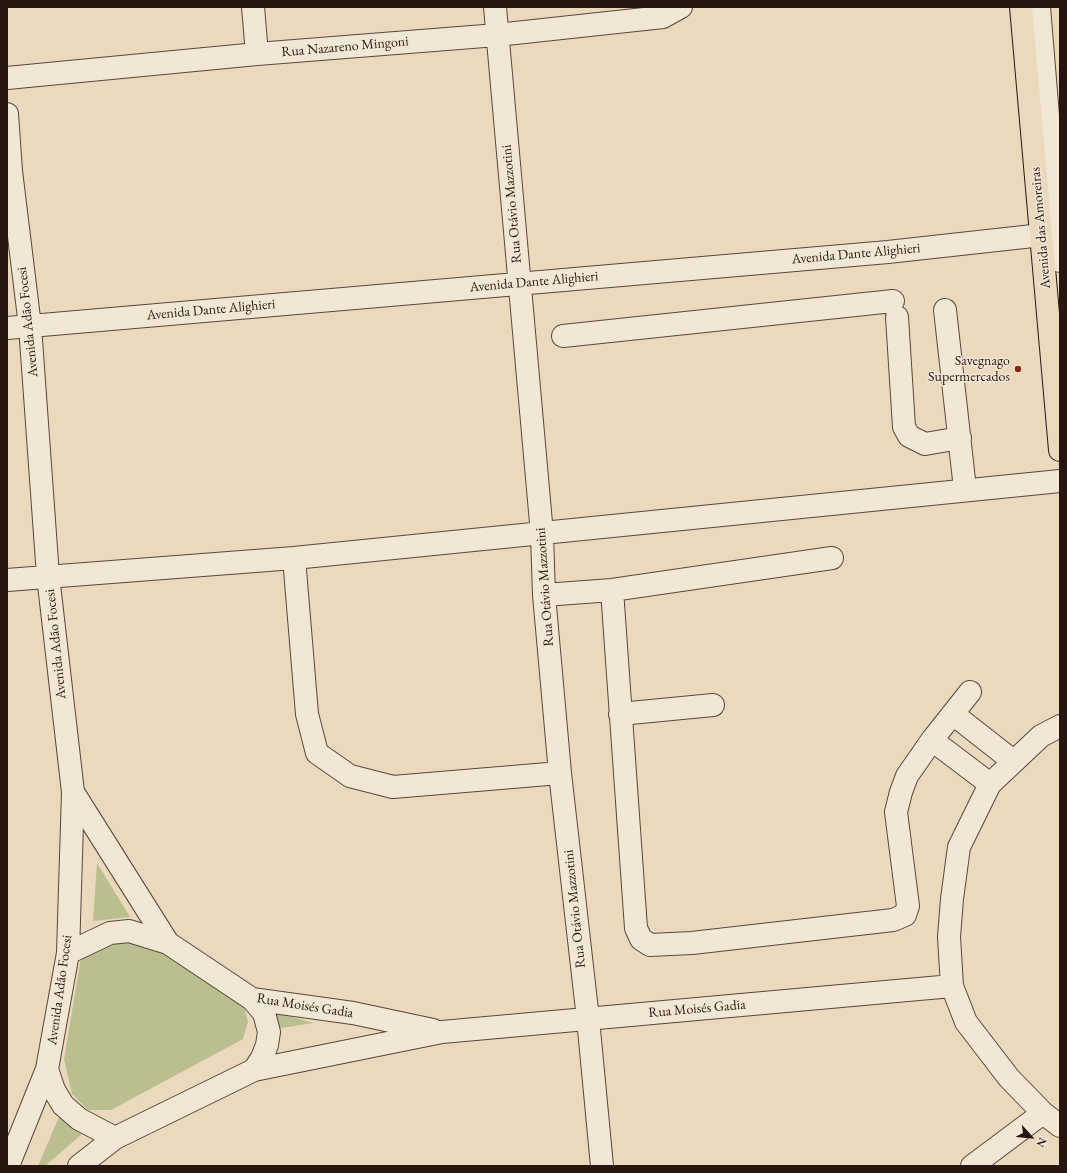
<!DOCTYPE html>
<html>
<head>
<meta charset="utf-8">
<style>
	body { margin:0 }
	#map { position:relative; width:1067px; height:1173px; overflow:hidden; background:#ebd9be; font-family:"EB Garamond",serif }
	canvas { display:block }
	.frame { position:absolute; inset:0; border:8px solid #26160f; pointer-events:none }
	.north { position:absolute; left:1011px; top:1117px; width:40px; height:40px; -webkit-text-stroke:3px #f2e6d5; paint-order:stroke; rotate:117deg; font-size:11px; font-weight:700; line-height:16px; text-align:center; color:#26160f }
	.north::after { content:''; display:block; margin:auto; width:14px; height:18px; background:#26160f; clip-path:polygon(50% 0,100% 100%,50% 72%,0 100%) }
</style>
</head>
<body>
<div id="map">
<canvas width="1067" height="1173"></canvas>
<div class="frame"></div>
<div class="north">N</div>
</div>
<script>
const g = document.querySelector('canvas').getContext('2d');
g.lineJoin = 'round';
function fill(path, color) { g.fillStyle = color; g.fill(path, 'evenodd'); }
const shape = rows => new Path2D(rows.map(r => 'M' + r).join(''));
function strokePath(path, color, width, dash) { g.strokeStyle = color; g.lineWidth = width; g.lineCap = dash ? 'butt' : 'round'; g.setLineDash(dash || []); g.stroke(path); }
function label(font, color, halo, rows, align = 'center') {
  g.font = font + ' "EB Garamond",serif'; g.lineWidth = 3; g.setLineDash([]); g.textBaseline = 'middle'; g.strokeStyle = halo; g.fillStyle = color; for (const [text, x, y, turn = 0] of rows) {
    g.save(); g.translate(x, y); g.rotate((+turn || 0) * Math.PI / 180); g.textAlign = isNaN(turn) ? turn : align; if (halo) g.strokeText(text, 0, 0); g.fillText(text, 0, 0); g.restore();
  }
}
const green = shape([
	[97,863,130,917,93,921],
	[128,931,244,1007,248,1022,243,1039,111,1110,88,1110,72,1094,64,1059,83,946],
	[277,1013,314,1023,274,1029],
	[59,1117,82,1134,45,1166,38,1166]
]);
const minor = shape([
	[253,7,257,54],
	[495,7,542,534,544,595,560,773,588,1019,602,1166],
	[1039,7,1060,261],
	[7,78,257,54,497,35,663,17,681,7],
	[7,114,11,171,30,326,48,576,73,792,68,953,47,1069,8,1166],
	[945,310,965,489],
	[897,317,904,427,909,436,925,444,960,438],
	[7,328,888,252,1042,235],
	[563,336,893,301],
	[294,558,307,714,317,753,350,776,393,787,560,773],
	[7,580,294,558,1060,481],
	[612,590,636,928,641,939,650,945,692,943,893,920,905,915,908,906,896,812,901,792,907,776,932,740,970,692],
	[544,595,612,590,832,558],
	[620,714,713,705],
	[953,714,1013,761],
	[1060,726,1041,736,990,784,959,847,952,899,949,937,952,986,966,1022,1009,1078,1043,1113,1060,1126],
	[932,740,990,784],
	[73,792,168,943,252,999,353,1013,433,1030],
	[68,953,110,933,129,931,168,943],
	[252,999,264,1013,269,1032,267,1045,262,1058,254,1070],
	[47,1069,54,1090,63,1105,79,1119,115,1138],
	[79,1166,115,1138,254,1070,442,1032,952,986],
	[972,1166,1043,1113]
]);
const major = shape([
	[1021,7,1060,450]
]);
const markers = [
	[1018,369,4,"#8f2418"]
];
const streetNames = [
	["Rua Nazareno Mingoni",345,47,-5],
	["Rua Otávio Mazzotini",512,204,-95],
	["Avenida das Amoreiras",1041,228,-95],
	["Avenida Dante Alighieri",856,254,-5],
	["Avenida Dante Alighieri",534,282,-5],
	["Avenida Dante Alighieri",211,310,-5],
	["Avenida Adão Focesi",28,322,-96],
	["Rua Otávio Mazzotini",545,587,-94],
	["Avenida Adão Focesi",56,644,-96],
	["Rua Otávio Mazzotini",575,909,-96],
	["Avenida Adão Focesi",60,990,-82],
	["Rua Moisés Gadia",305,1006,9],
	["Rua Moisés Gadia",697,1009,-5]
];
const poiNames = [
	["Savegnago",1010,361],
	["Supermercados",1010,377]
];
fill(green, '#bbbe8f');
strokePath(minor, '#57473b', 24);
strokePath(major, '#26160f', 24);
strokePath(minor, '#f2e6d5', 22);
strokePath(major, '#ebd9be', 22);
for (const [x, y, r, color] of markers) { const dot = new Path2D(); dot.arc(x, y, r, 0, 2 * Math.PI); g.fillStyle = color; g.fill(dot); strokePath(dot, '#f2e6d5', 1.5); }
label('14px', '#26160f', '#f2e6d5', streetNames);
label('14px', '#26160f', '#f2e6d5', poiNames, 'right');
</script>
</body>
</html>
